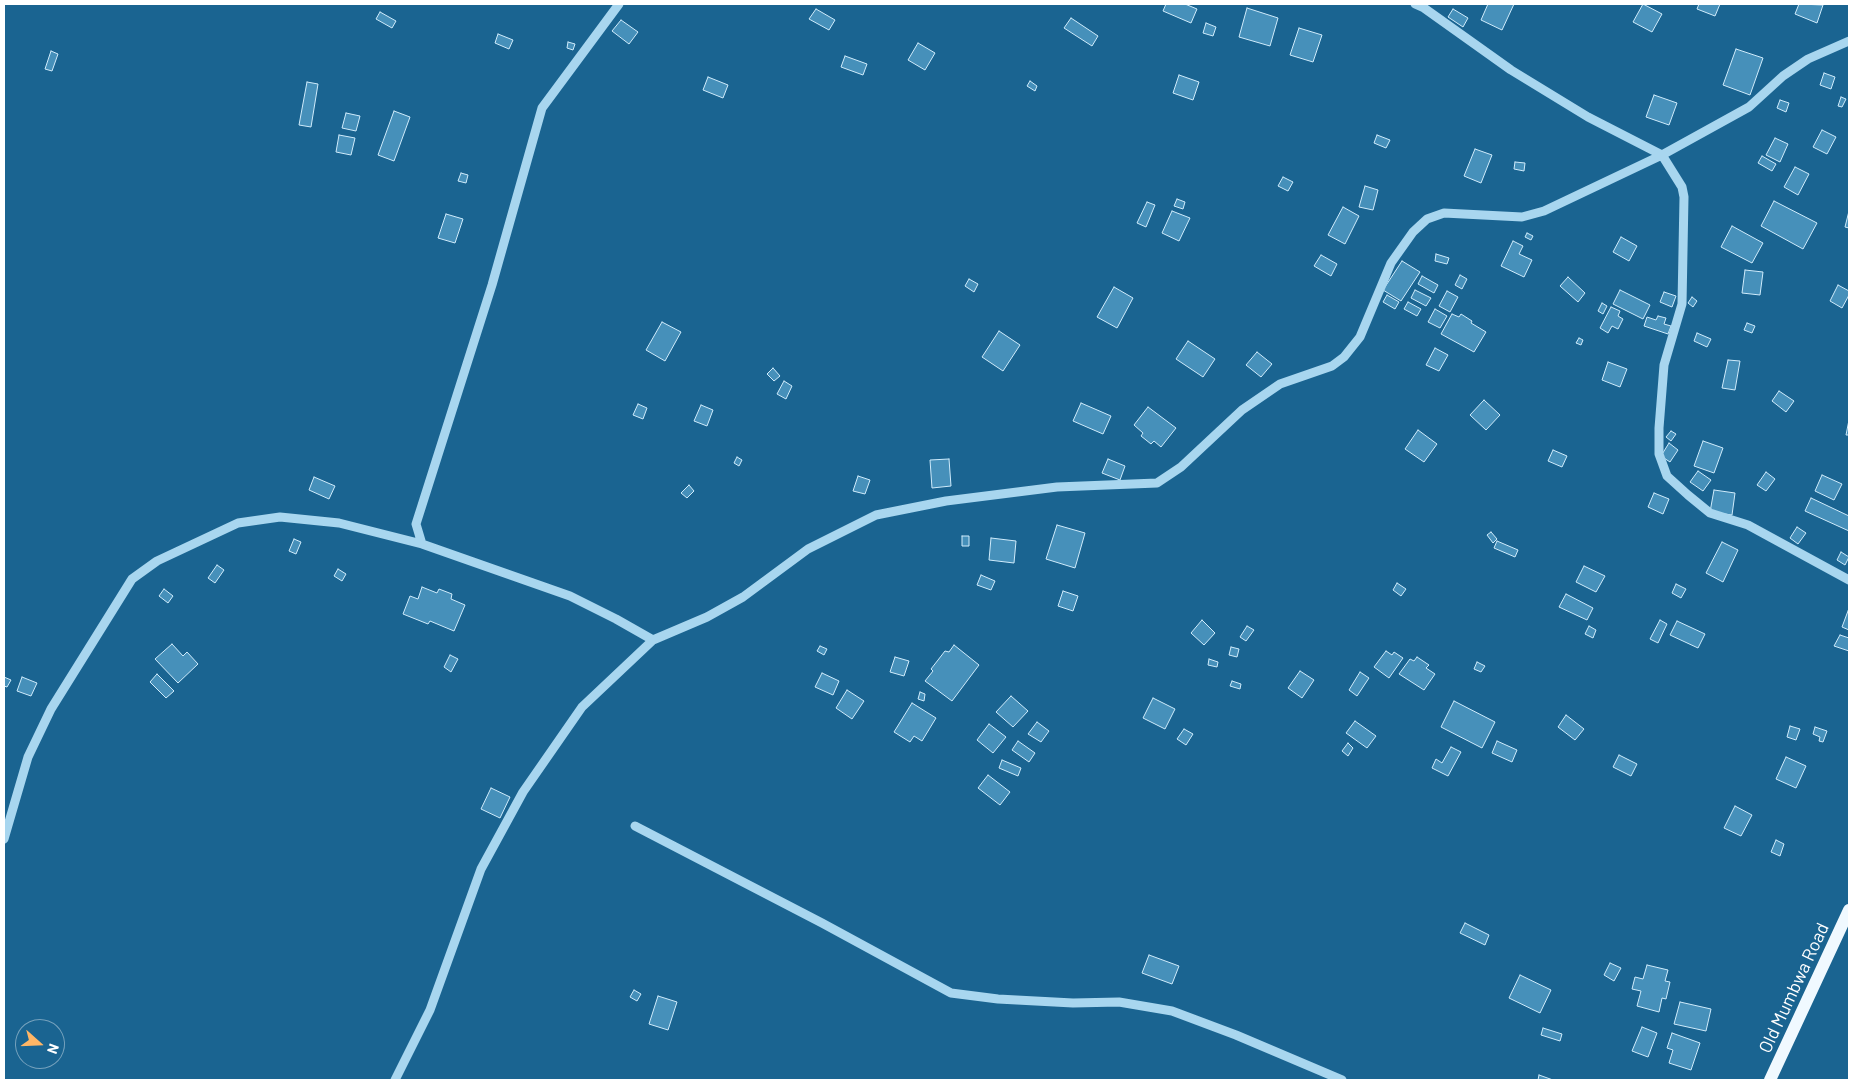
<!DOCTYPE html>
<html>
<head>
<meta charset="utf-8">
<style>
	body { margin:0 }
	#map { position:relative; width:1853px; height:1084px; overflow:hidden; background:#1a6491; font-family:Barlow,sans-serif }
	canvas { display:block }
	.frame { position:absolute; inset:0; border:5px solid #fff; pointer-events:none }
	.north { position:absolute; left:15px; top:1019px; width:50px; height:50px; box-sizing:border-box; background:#1a6491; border:1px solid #76a2bd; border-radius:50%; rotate:110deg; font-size:14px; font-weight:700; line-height:20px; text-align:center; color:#fff }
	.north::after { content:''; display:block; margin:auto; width:18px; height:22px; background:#ffb666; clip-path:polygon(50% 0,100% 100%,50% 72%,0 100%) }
</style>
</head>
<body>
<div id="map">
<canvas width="1853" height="1084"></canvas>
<div class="frame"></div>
<div class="north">N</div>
</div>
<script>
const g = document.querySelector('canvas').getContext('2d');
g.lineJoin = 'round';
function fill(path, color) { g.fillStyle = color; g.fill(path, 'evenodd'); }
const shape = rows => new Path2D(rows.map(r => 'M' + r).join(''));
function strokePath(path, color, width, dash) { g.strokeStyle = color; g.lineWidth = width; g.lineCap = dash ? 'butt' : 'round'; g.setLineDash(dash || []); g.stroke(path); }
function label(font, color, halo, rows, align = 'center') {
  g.font = font + ' Barlow,sans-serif'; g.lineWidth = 4; g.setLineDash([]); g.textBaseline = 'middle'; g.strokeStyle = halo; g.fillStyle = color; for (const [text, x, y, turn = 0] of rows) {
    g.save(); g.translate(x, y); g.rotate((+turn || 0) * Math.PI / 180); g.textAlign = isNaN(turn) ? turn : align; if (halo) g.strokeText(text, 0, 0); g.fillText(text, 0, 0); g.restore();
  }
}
const building = shape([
	[1166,4,1185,4,1197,9,1191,23,1163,11,1166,4],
	[1488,4,1514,4,1502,30,1481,20,1488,4],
	[1643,4,1662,14,1652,32,1633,22,1643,4],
	[1699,4,1720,4,1715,16,1697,9,1699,4],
	[1799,4,1823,5,1817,23,1795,14,1799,4],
	[1247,8,1278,18,1270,46,1239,37,1247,8],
	[816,9,835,20,829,30,809,19,816,9],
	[1453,9,1468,18,1463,27,1448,17,1453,9],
	[380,12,396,21,392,28,376,19,380,12],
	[1071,18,1098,36,1092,46,1064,28,1071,18],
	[621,20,638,32,629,44,612,31,621,20],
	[1206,23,1216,27,1213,36,1203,33,1206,23],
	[1299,28,1322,35,1313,62,1290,55,1299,28],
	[498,34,513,40,509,49,495,43,498,34],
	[568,42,575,44,573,50,567,48,568,42],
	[918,43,935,53,925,70,908,60,918,43],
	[1736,49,1763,58,1750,95,1723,85,1736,49],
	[51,51,58,54,52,71,45,69,51,51],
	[845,56,867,64,863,75,841,67,845,56],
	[1824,73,1835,77,1831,89,1820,85,1824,73],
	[1179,75,1199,82,1193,100,1173,93,1179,75],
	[708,77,728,85,723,98,703,90,708,77],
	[1030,81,1037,86,1035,91,1027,86,1030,81],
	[307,82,318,84,311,127,299,125,307,82],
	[1654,95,1677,103,1669,125,1646,117,1654,95],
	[1841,97,1846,99,1842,107,1838,106,1841,97],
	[1780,100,1789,103,1786,112,1777,108,1780,100],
	[394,111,410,117,394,161,378,155,394,111],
	[346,113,360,116,356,131,342,128,346,113],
	[1822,130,1836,137,1827,154,1813,147,1822,130],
	[339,135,355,138,351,155,336,152,339,135],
	[1377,135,1390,140,1386,148,1374,143,1377,135],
	[1775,138,1788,144,1780,162,1766,155,1775,138],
	[1475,149,1492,155,1481,183,1464,176,1475,149],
	[1762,156,1776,164,1772,171,1758,163,1762,156],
	[1515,162,1525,163,1524,171,1514,169,1515,162],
	[1795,167,1809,174,1798,195,1784,187,1795,167],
	[461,173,468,175,466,183,458,181,461,173],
	[1283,177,1293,182,1288,191,1278,186,1283,177],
	[1365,186,1378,190,1373,210,1359,207,1365,186],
	[1177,199,1185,202,1183,209,1174,206,1177,199],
	[1774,201,1817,223,1803,249,1761,226,1774,201],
	[1147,202,1155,205,1146,227,1137,223,1147,202],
	[1343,207,1359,216,1345,244,1328,235,1343,207],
	[1172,211,1190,218,1179,241,1162,233,1172,211],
	[1849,211,1849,228,1845,227,1849,211],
	[446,214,463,219,455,243,438,238,446,214],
	[1732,226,1763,243,1752,263,1721,247,1732,226],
	[1527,233,1533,236,1531,240,1525,237,1527,233],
	[1621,237,1637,246,1629,261,1613,252,1621,237],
	[1513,241,1523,246,1519,254,1532,260,1524,277,1501,266,1513,241],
	[1436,254,1449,258,1447,264,1435,261,1436,254],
	[1321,255,1337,264,1331,276,1314,266,1321,255],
	[1402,261,1420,272,1401,301,1383,290,1402,261],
	[1745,270,1763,272,1760,295,1742,293,1745,270],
	[1460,275,1467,279,1462,289,1455,285,1460,275],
	[1422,276,1438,285,1434,293,1418,284,1422,276],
	[1568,277,1585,293,1578,302,1560,286,1568,277],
	[969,279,978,284,974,292,965,286,969,279],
	[1838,285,1849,291,1849,295,1842,308,1830,301,1838,285],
	[1114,287,1133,298,1117,328,1097,317,1114,287],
	[1415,290,1431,298,1426,306,1411,298,1415,290],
	[1620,290,1650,305,1643,319,1613,304,1620,290],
	[1447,291,1458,297,1450,312,1439,306,1447,291],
	[1664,292,1676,296,1672,307,1660,302,1664,292],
	[1387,295,1399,302,1395,309,1383,302,1387,295],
	[1692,297,1697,301,1693,307,1688,303,1692,297],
	[1408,302,1421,309,1417,316,1404,309,1408,302],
	[1602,303,1607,306,1603,314,1598,311,1602,303],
	[1611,307,1620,311,1618,316,1623,319,1618,329,1612,326,1608,333,1600,328,1611,307],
	[1435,309,1447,316,1440,328,1428,322,1435,309],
	[1452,314,1459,317,1461,314,1472,321,1471,323,1486,332,1474,352,1441,334,1452,314],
	[1658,316,1666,318,1664,324,1671,326,1668,334,1644,326,1647,317,1656,320,1658,316],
	[662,322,681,332,665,361,646,350,662,322],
	[1747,323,1755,326,1752,333,1744,330,1747,323],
	[999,331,1020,345,1003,371,982,357,999,331],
	[1697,333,1711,339,1707,347,1694,341,1697,333],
	[1579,338,1583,340,1581,345,1576,343,1579,338],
	[1188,341,1215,359,1203,377,1176,359,1188,341],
	[1435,348,1448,355,1439,371,1426,365,1435,348],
	[1257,352,1272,364,1261,377,1246,365,1257,352],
	[1728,360,1740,361,1735,390,1722,388,1728,360],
	[1608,362,1627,369,1620,387,1602,380,1608,362],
	[773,368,780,376,774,381,767,374,773,368],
	[784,381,792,386,786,399,777,394,784,381],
	[1779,391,1794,401,1786,412,1772,401,1779,391],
	[1484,400,1500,415,1486,430,1470,415,1484,400],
	[1081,403,1111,416,1103,434,1073,421,1081,403],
	[638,404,647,408,643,419,633,415,638,404],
	[701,405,713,410,707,426,694,421,701,405],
	[1148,407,1176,428,1161,447,1154,441,1151,444,1141,436,1143,433,1134,425,1148,407],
	[1849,420,1849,435,1846,435,1849,420],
	[1418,430,1437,444,1424,462,1405,449,1418,430],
	[1671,431,1676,434,1671,441,1666,437,1671,431],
	[1703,441,1723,448,1714,473,1694,466,1703,441],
	[1669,443,1678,450,1670,462,1661,456,1669,443],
	[1553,450,1567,456,1562,467,1548,461,1553,450],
	[737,457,742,460,739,466,734,463,737,457],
	[949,459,951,486,932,488,930,460,949,459],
	[1108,459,1125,466,1120,480,1102,473,1108,459],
	[1698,471,1711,480,1703,491,1690,482,1698,471],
	[1766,472,1775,479,1766,491,1757,485,1766,472],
	[1822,475,1842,484,1834,500,1815,491,1822,475],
	[858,476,870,480,865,494,853,491,858,476],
	[314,477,335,486,329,499,309,490,314,477],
	[689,485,694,491,687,498,681,493,689,485],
	[1714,490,1735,493,1732,515,1710,512,1714,490],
	[1654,493,1669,499,1663,514,1648,507,1654,493],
	[1811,498,1849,516,1849,531,1805,511,1811,498],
	[1057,525,1085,533,1075,568,1046,559,1057,525],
	[1797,527,1806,533,1798,544,1790,538,1797,527],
	[1491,532,1497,539,1493,543,1487,535,1491,532],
	[962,536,969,536,969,546,962,546,962,536],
	[991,538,1016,541,1014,563,989,560,991,538],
	[294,539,301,542,296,554,289,551,294,539],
	[1497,541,1518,550,1515,557,1494,548,1497,541],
	[1722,542,1738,550,1723,582,1706,573,1722,542],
	[1841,552,1849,557,1845,565,1837,560,1841,552],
	[217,565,224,570,215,583,208,578,217,565],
	[1584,566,1605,576,1596,592,1576,582,1584,566],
	[338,569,346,574,342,581,334,576,338,569],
	[981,575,995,581,991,590,977,585,981,575],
	[1397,583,1406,589,1401,596,1393,590,1397,583],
	[1676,584,1686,589,1681,598,1672,593,1676,584],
	[422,587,437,593,439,589,452,594,451,599,465,605,454,631,430,621,428,624,403,614,410,596,418,599,422,587],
	[164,589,173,596,168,603,159,596,164,589],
	[1063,591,1078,596,1073,611,1058,606,1063,591],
	[1566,594,1593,608,1587,620,1559,607,1566,594],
	[1848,611,1849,612,1849,630,1842,627,1848,611],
	[1202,620,1215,633,1204,645,1191,633,1202,620],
	[1660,620,1667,624,1658,643,1650,639,1660,620],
	[1677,621,1705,634,1698,648,1670,635,1677,621],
	[1247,626,1254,630,1246,641,1240,637,1247,626],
	[1589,626,1596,630,1593,638,1585,634,1589,626],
	[1840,635,1849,638,1849,651,1834,646,1840,635],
	[172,644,183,656,187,652,198,664,178,683,155,659,172,644],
	[954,645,979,665,952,701,925,681,933,671,931,669,945,651,949,652,954,645],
	[820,646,827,649,824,655,817,651,820,646],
	[1231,647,1239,649,1237,657,1229,655,1231,647],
	[1386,651,1392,655,1394,652,1403,658,1389,678,1374,667,1386,651],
	[450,655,458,659,451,672,444,667,450,655],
	[895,657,909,661,904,676,890,672,895,657],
	[1417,657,1429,665,1426,668,1435,674,1424,690,1399,674,1410,659,1414,661,1417,657],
	[1209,659,1218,662,1217,667,1208,665,1209,659],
	[1477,662,1485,666,1481,672,1474,669,1477,662],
	[1300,671,1314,680,1302,698,1288,688,1300,671],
	[1360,672,1369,678,1357,696,1349,690,1360,672],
	[822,673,839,681,833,695,815,687,822,673],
	[157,674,174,691,166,698,150,682,157,674],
	[4,677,11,680,7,687,4,686,4,677],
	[22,677,37,683,31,696,17,691,22,677],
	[1232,681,1241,684,1240,689,1230,686,1232,681],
	[847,690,864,701,852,719,836,708,847,690],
	[920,692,925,694,924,701,918,699,920,692],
	[1011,696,1028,711,1013,727,996,712,1011,696],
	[1153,698,1175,709,1165,729,1143,718,1153,698],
	[1454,701,1495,722,1482,748,1441,727,1454,701],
	[912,703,936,718,922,741,914,736,910,742,894,732,912,703],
	[1566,715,1584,729,1575,740,1558,727,1566,715],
	[1355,721,1376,736,1367,748,1346,733,1355,721],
	[1037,722,1049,731,1041,742,1028,734,1037,722],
	[989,724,1006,737,993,753,977,740,989,724],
	[1790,726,1800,729,1796,740,1787,737,1790,726],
	[1815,727,1827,731,1823,742,1819,741,1820,737,1813,734,1815,727],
	[1184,729,1193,734,1186,745,1177,739,1184,729],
	[1018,741,1035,753,1029,762,1012,750,1018,741],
	[1497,741,1517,750,1512,762,1492,753,1497,741],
	[1348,743,1353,748,1348,756,1342,751,1348,743],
	[1451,747,1461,752,1448,776,1432,768,1436,759,1442,763,1451,747],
	[1619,755,1637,764,1631,776,1613,767,1619,755],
	[1786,757,1806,766,1796,788,1776,779,1786,757],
	[1002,760,1021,768,1018,776,999,768,1002,760],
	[988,775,1010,792,1000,805,978,788,988,775],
	[491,788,510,797,500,818,481,809,491,788],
	[1735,806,1752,815,1741,836,1724,828,1735,806],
	[1776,840,1784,844,1780,856,1771,852,1776,840],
	[1465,923,1489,935,1485,945,1460,933,1465,923],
	[1149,955,1179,966,1172,984,1142,973,1149,955],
	[1610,963,1621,968,1614,981,1604,975,1610,963],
	[1647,965,1668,970,1665,981,1670,982,1666,999,1662,998,1659,1012,1637,1006,1641,991,1632,989,1635,977,1643,979,1647,965],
	[1520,975,1551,990,1540,1013,1509,998,1520,975],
	[634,990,641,994,637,1001,630,997,634,990],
	[658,996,677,1002,668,1030,649,1024,658,996],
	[1680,1002,1711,1009,1706,1031,1674,1024,1680,1002],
	[1642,1027,1657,1033,1648,1057,1632,1051,1642,1027],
	[1543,1028,1562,1034,1560,1041,1541,1035,1543,1028],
	[1672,1033,1700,1043,1691,1070,1669,1063,1673,1050,1667,1048,1672,1033],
	[1539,1075,1553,1080,1538,1080,1539,1075]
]);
const minor = shape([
	[619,4,542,108,492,285,416,524,422,544,570,596,616,619,653,640],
	[1415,4,1424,8,1511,70,1588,117,1662,155,1682,187,1684,197,1682,304,1664,365,1659,428,1659,454,1667,476,1688,495,1710,513,1748,525,1849,580],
	[635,826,822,923,951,993,998,999,1073,1003,1119,1002,1172,1011,1236,1035,1342,1080],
	[4,839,28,757,51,709,132,579,157,561,238,523,280,517,339,523,422,544],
	[395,1080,430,1010,481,869,523,792,582,707,653,640,707,617,743,597,808,549,876,515,946,501,1057,487,1157,483,1181,467,1242,410,1280,384,1332,366,1344,357,1360,337,1391,263,1413,232,1427,219,1444,213,1522,217,1544,211,1662,155,1749,107,1783,76,1808,59,1849,41]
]);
const major = shape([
	[1770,1080,1849,910]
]);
const streetNames = [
	["Old Mumbwa Road",1794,988,-65]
];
fill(building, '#4690ba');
strokePath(building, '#cfebfb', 1);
strokePath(minor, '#a8d6ef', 9);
strokePath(major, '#f0f9ff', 12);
label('18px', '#fff', '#1a6491', streetNames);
</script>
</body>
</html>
